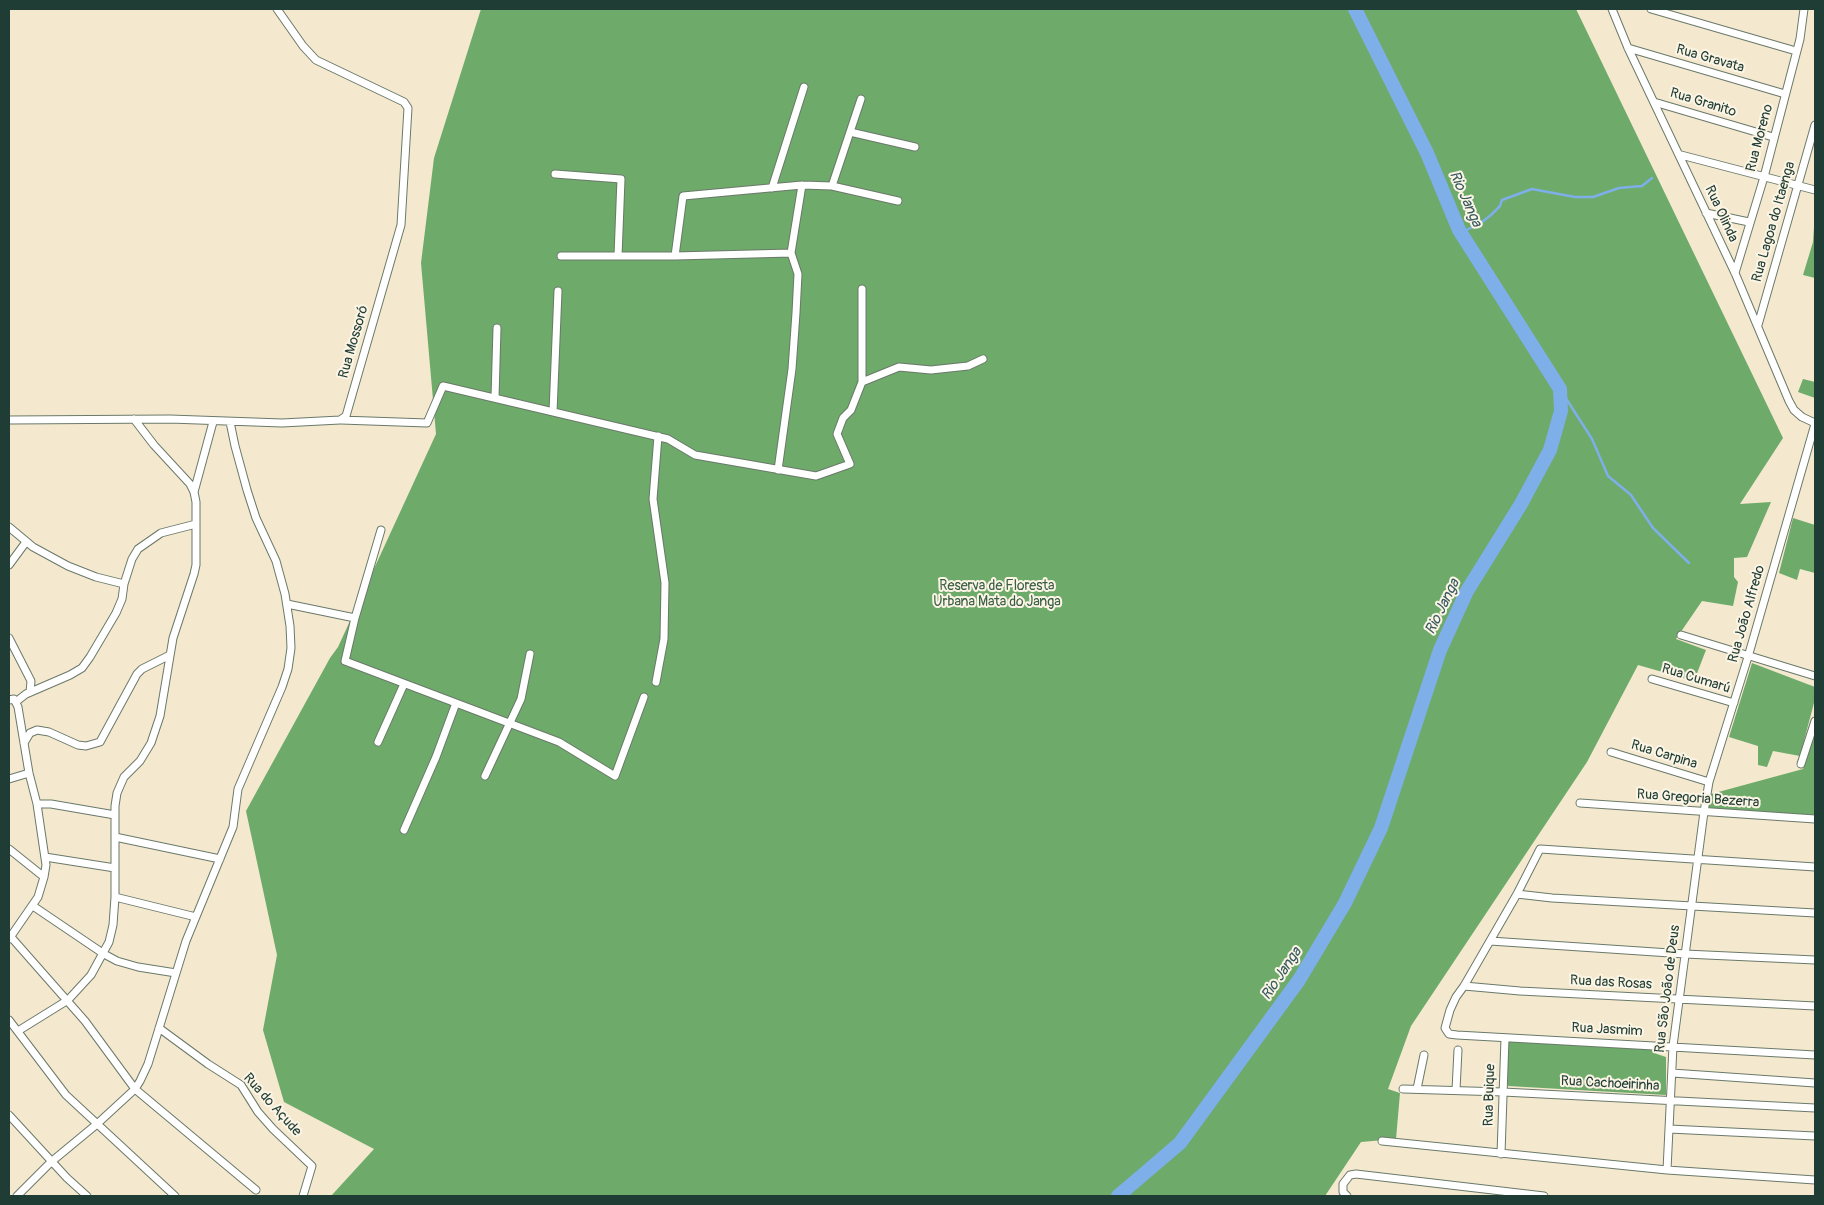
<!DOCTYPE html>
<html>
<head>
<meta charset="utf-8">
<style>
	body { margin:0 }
	#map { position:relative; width:1824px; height:1205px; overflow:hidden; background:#f4e9ce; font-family:Pangolin,sans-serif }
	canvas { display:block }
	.frame { position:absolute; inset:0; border:10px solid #1f3d34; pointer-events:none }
</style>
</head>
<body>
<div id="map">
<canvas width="1824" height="1205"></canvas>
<div class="frame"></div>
</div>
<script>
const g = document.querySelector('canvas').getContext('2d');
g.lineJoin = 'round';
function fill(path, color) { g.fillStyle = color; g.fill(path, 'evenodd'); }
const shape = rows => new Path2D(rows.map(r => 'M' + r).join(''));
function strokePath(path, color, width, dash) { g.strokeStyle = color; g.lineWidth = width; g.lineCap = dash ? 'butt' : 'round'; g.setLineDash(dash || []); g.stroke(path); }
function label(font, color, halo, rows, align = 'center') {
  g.font = font + ' Pangolin,sans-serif'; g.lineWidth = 4; g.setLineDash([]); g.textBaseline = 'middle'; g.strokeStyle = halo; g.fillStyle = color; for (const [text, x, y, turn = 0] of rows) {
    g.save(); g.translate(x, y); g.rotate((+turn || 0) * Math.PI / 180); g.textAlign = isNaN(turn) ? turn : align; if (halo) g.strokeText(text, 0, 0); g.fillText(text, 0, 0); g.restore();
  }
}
const forest = shape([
	[481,9,1576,9,1783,438,1740,504,1771,502,1747,557,1734,558,1734,577,1738,582,1733,606,1702,601,1676,639,1706,650,1694,681,1638,665,1587,762,1411,1026,1388,1089,1400,1093,1396,1139,1361,1142,1325,1196,331,1196,374,1149,284,1102,263,1030,277,955,246,811,330,658,338,647,436,434,421,263,434,158],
	[1814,227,1815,228,1815,278,1803,275,1813,242],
	[1803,379,1815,382,1815,398,1798,392],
	[1793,518,1815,525,1815,573,1800,569,1797,580,1779,573],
	[1752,663,1815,687,1815,699,1800,756,1773,751,1767,767,1758,765,1758,746,1729,737],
	[1815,734,1815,815,1708,809,1711,794,1803,769],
	[1508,1041,1649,1048,1657,1054,1666,1057,1666,1095,1508,1086]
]);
const stream = shape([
	[1461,233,1482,222,1491,215,1500,206,1502,200,1532,189,1575,197,1593,197,1619,188,1642,186,1652,178],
	[1560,389,1592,439,1608,476,1631,495,1653,528,1689,563]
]);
const river = shape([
	[1118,1196,1180,1143,1299,980,1345,903,1381,828,1440,650,1467,591,1521,504,1550,450,1561,411,1560,389,1459,230,1427,153,1355,9]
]);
const minor = shape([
	[1612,9,1628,48,1735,273,1789,401,1794,410,1802,417,1815,423],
	[1651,9,1796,51],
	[1628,48,1785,94],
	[1654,102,1773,137],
	[850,132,915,147],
	[1681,155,1815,190],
	[555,174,621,179,618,256],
	[832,186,898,201],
	[772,188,804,87],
	[1706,213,1749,222],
	[561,256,675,256,791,253],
	[675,256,683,196,802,185,832,186,861,99],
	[1735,273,1764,177,1800,39,1804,9],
	[862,289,862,382],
	[1758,325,1815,125],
	[495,398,497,328],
	[553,412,558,291],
	[9,420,170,419,282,423,340,420,346,416,401,225,408,108,404,102,316,60,303,46,277,9],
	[341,420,427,423,443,386,668,439,695,455,816,476,850,464,837,434,843,418,851,410,862,382,899,367,931,370,968,366,983,359],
	[778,470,792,369,796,313,798,274,791,253,802,185],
	[194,492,213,422],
	[9,527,33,547,68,566,96,577,124,584],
	[9,565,26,542],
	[287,604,355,618,345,661,559,742,615,776,644,697],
	[355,618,381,530],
	[1681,635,1815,676],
	[9,638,31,681,30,692],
	[1652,679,1734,703],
	[656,682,664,639,665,583,653,499,658,436],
	[9,700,14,699,18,707,29,773,37,804,46,865,44,877,38,897,9,939],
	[17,701,26,694,70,675,82,668,90,657,116,613,122,599,124,584,132,559,138,549,161,533,196,524],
	[378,742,404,684],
	[24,743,30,733,37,730,49,732,78,745,86,746,100,742,137,674,142,669,170,655],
	[1611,752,1709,782],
	[1801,764,1815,721],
	[485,776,521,699,530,654],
	[9,779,29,773],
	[1580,803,1815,819],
	[37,804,51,804,115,815],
	[404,830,436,757,456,703],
	[115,837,220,859],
	[9,849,44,877],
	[45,857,115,868],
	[1815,867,1540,849,1517,894,1464,986,1456,997,1450,1010,1445,1028,1449,1034,1457,1035,1815,1055],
	[1517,894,1552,898,1815,913],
	[115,897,196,917],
	[33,906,104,954,117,961,138,967,176,973],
	[11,937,85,1021,135,1089,256,1190],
	[1490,941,1685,954,1815,960],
	[1464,986,1520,991,1815,1006],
	[9,1020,66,1095,175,1196],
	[159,1028,208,1064,241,1085,258,1112,273,1129,312,1166,303,1196],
	[18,1031,68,1000,91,975,109,942,113,925,115,897,115,806,117,793,124,777,140,761,151,743,160,716,173,638,194,574,196,565,196,502,194,492,190,484,154,445,134,419],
	[1672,1073,1815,1083],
	[1403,1089,1503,1092,1815,1108],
	[1417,1089,1424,1055],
	[1456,1090,1458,1050],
	[9,1115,67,1178,87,1196],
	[1669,1129,1815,1136],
	[1382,1141,1667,1170,1815,1180],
	[1501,1154,1505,1038],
	[1667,1170,1673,1046,1704,812,1709,782,1748,657,1815,424],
	[17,1196,51,1162,97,1124,135,1089,140,1081,148,1064,186,941,233,827,238,789,282,687,288,669,291,648,290,626,285,594,276,561,256,518,247,490,235,446,230,422],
	[1347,1196,1343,1192,1343,1184,1350,1175,1356,1174,1544,1196]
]);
const streetNames = [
	["Rua Gravata",1710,59,16],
	["Rua Granito",1703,103,17],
	["Rua Moreno",1760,138,-75],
	["Rua Olinda",1721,214,65],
	["Rua Lagoa do Itaenga",1774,222,-74],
	["Rua Mossoró",354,342,-74],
	["Rua João Alfredo",1747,614,-74],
	["Rua Cumarú",1696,679,17],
	["Rua Carpina",1664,755,17],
	["Rua Gregoria Bezerra",1698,799,4],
	["Rua das Rosas",1611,983,3],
	["Rua São João de Deus",1668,989,-83],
	["Rua Jasmim",1607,1030,3],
	["Rua Cachoeirinha",1610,1084,3],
	["Rua Buique",1490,1095,-88],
	["Rua do Açude",272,1105,48]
];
const parkNames = [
	["Reserva de Floresta",997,586],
	["Urbana Mata do Janga",997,602]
];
const waterNames = [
	["Rio Janga",1465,199,66],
	["Rio Janga",1443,607,-64],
	["Rio Janga",1282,974,-56]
];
fill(forest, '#6eaa6a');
strokePath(stream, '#7eafe9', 2.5);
strokePath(river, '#7eafe9', 14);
strokePath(minor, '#6a796a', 9);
strokePath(minor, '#fff', 7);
label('14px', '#1f3d34', '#fcf5e5', streetNames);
label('14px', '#3a5f46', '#fcf5e5', parkNames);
label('italic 15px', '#375a61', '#fcf5e5', waterNames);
</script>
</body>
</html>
